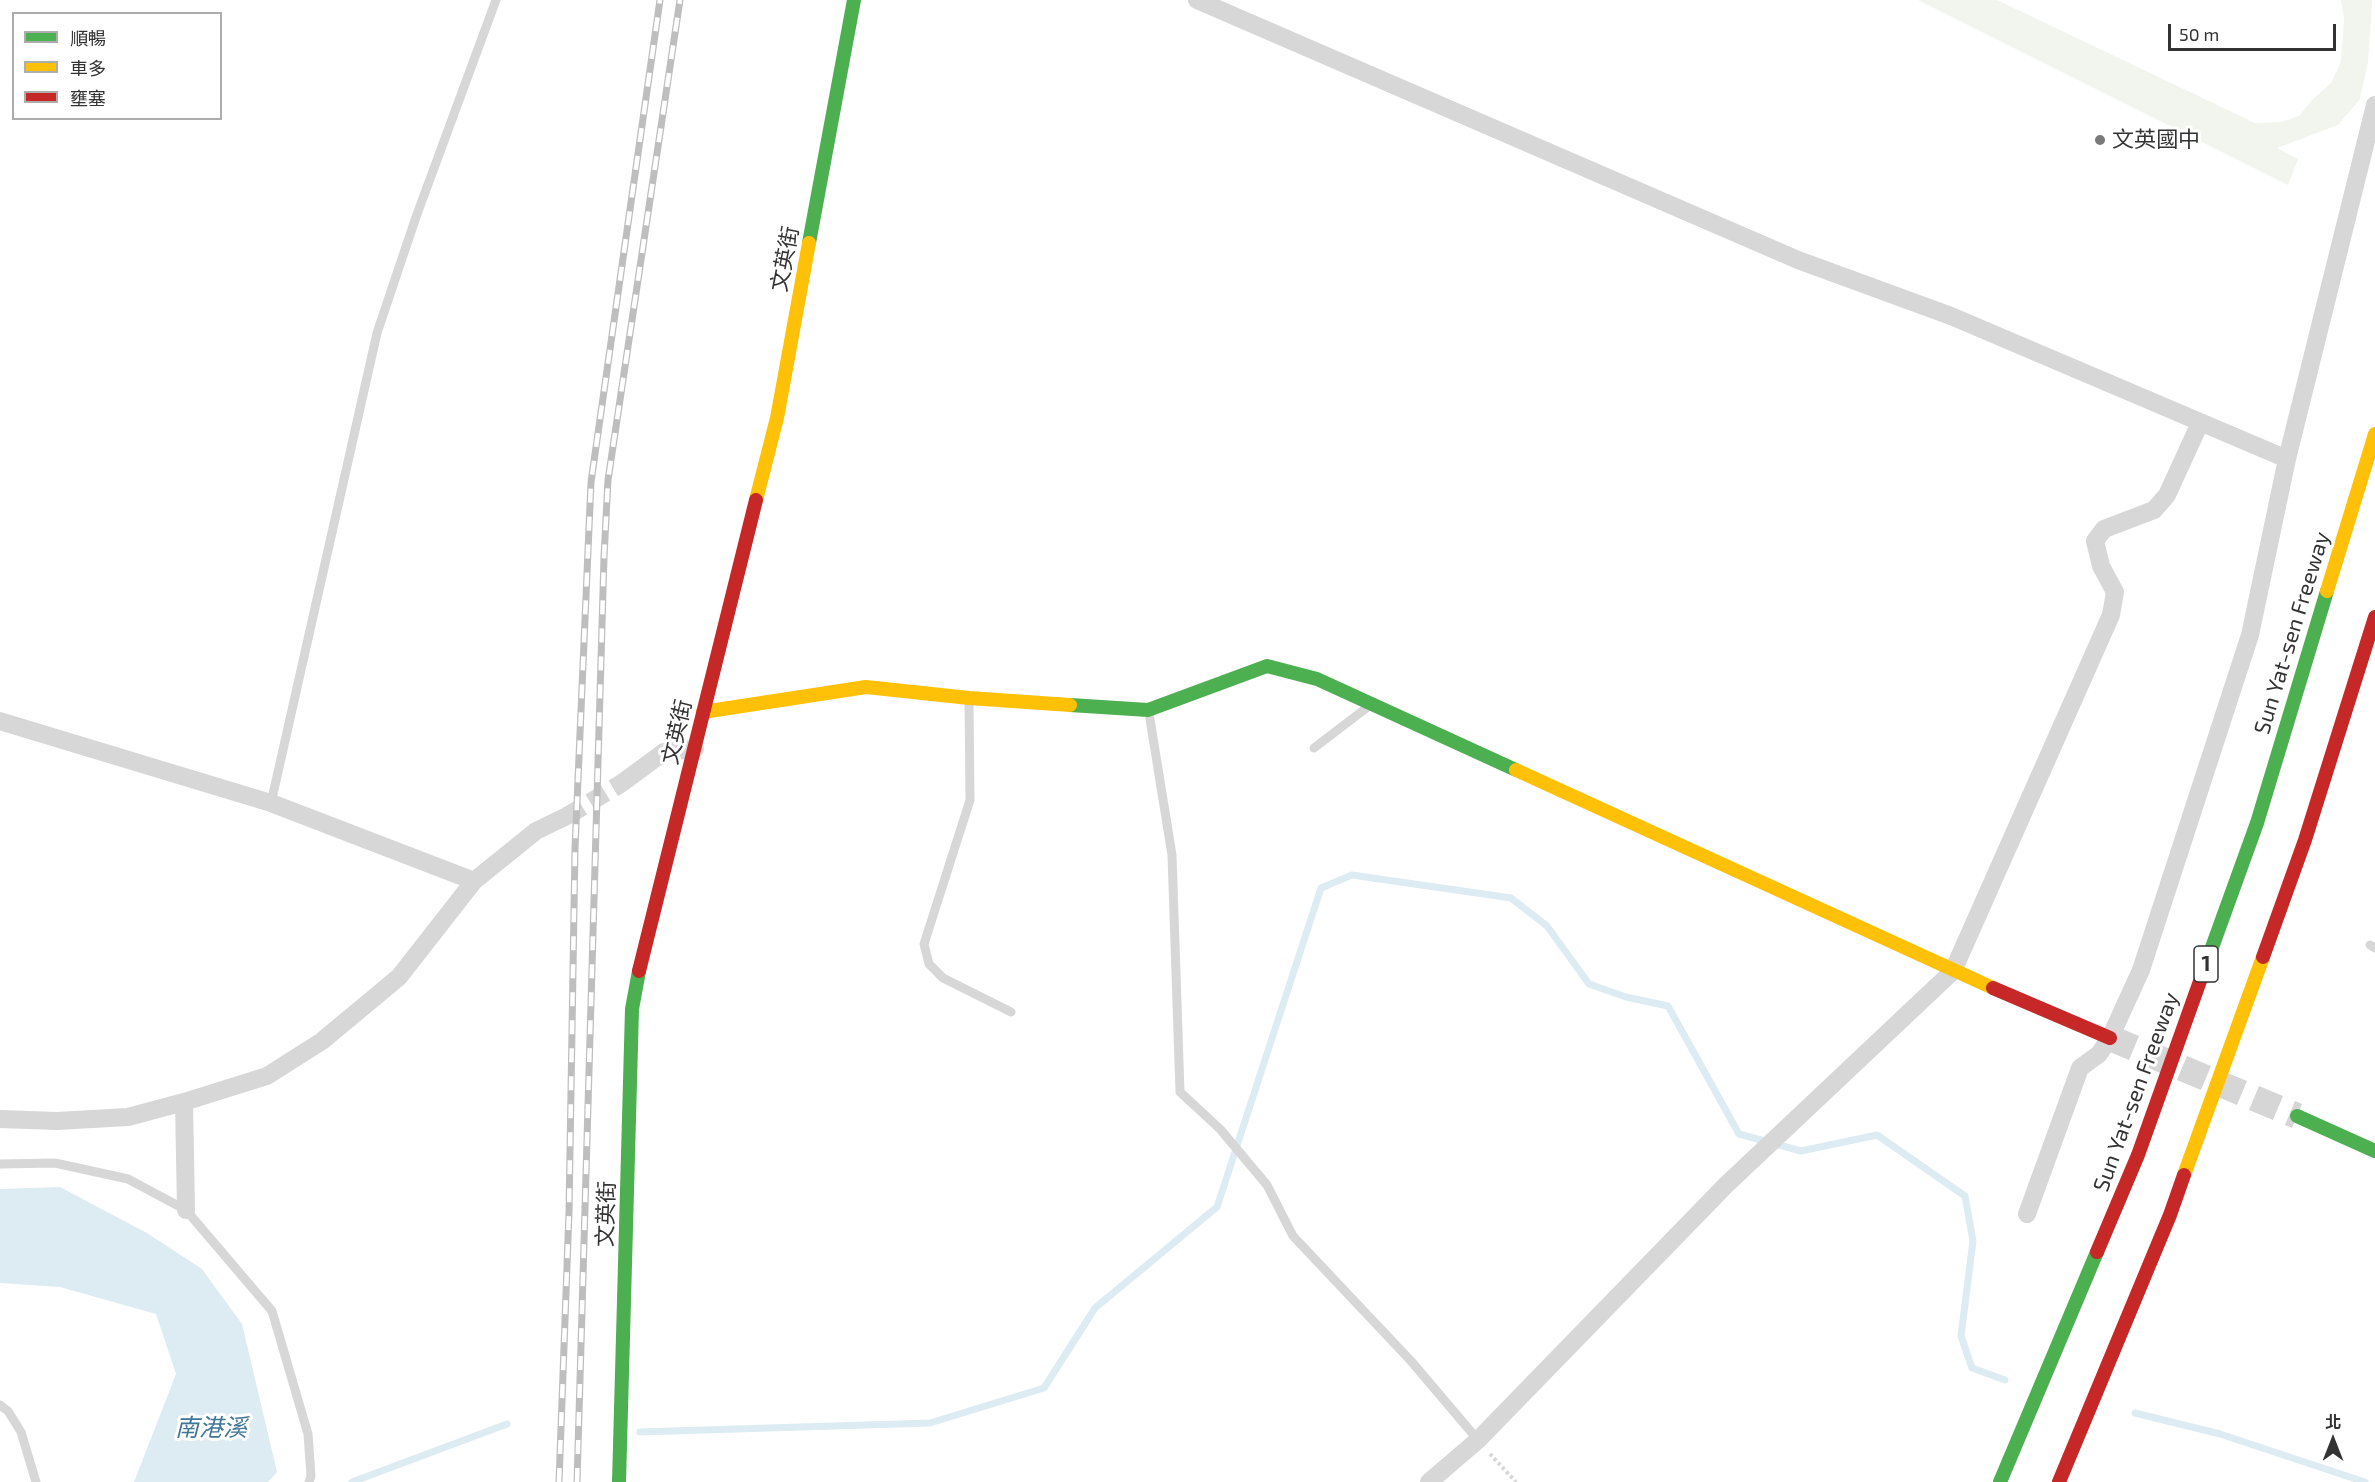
<!DOCTYPE html>
<html>
<head>
<meta charset="utf-8">
<style>
	body { margin:0 }
	#map { position:relative; width:2375px; height:1482px; overflow:hidden; background:#fff; font-family:"Exo 2","Noto Sans TC",sans-serif }
	canvas { display:block }
	.legend { position:absolute; left:12px; top:12px; width:210px; height:108px; box-sizing:border-box; background:#fff; border:2px solid #adadad; margin:0; padding:8px 10px; list-style:none; font-size:18px; color:#333 }
	.legend li { display:flex; align-items:center; gap:12px; height:30px }
	.legend b { width:30px; border:2px solid #adadad }
	.north { position:absolute; left:2303px; top:1410px; width:60px; height:60px; -webkit-text-stroke:4px #fff; paint-order:stroke; rotate:0deg; font-size:16px; font-weight:700; line-height:24px; text-align:center; color:#333 }
	.north::after { content:''; display:block; margin:auto; width:21px; height:27px; background:#333; clip-path:polygon(50% 0,100% 100%,50% 72%,0 100%) }
	.scale { position:absolute; left:2168px; top:24px; width:168px; height:27px; box-sizing:border-box; border:3px solid #333; border-top:0; padding-left:8px; font-size:18px; line-height:21px; white-space:nowrap; color:#333; -webkit-text-stroke:4px #fff; paint-order:stroke }
</style>
</head>
<body>
<div id="map">
<canvas width="2375" height="1482"></canvas>
<ul class="legend">
<li><b style="height:8px;background:#4caf50"></b>順暢</li>
<li><b style="height:8px;background:#ffc107"></b>車多</li>
<li><b style="height:8px;background:#c62828"></b>壅塞</li>
</ul>
<div class="north">北</div>
<div class="scale">50 m</div>
</div>
<script>
const g = document.querySelector('canvas').getContext('2d');
g.lineJoin = 'round';
function fill(path, color) { g.fillStyle = color; g.fill(path, 'evenodd'); }
const shape = rows => new Path2D(rows.map(r => 'M' + r).join(''));
function strokePath(path, color, width, dash) { g.strokeStyle = color; g.lineWidth = width; g.lineCap = dash ? 'butt' : 'round'; g.setLineDash(dash || []); g.stroke(path); }
function label(font, color, halo, rows, align = 'center') {
  g.font = font + ' "Exo 2","Noto Sans TC",sans-serif'; g.lineWidth = 6; g.setLineDash([]); g.textBaseline = 'middle'; g.strokeStyle = halo; g.fillStyle = color; for (const [text, x, y, turn = 0] of rows) {
    g.save(); g.translate(x, y); g.rotate((+turn || 0) * Math.PI / 180); g.textAlign = isNaN(turn) ? turn : align; if (halo) g.strokeText(text, 0, 0); g.fillText(text, 0, 0); g.restore();
  }
}
const green = shape([
	[1918,0,1997,0,2255,123,2281,122,2299,116,2312,100,2331,83,2341,62,2344,19,2341,0,2372,0,2372,3,2368,62,2360,99,2338,125,2277,148,2298,159,2288,185]
]);
const water = shape([
	[60,1187,147,1233,202,1269,242,1324,277,1472,268,1482,134,1482,176,1374,156,1314,60,1287,0,1283,0,1189]
]);
const stream = shape([
	[2135,1413,2220,1434,2365,1482],
	[640,1432,930,1423,1044,1388,1095,1308,1217,1207,1321,888,1352,875,1511,898,1547,926,1589,984,1626,997,1668,1006,1739,1134,1801,1151,1877,1135,1965,1196,1973,1241,1961,1336,1972,1368,2005,1380],
	[352,1482,507,1424]
]);
const streetTunnel = shape([
	[567,816,622,783]
]);
const secondaryTunnel = shape([
	[2110,1038,2297,1116]
]);
const path = shape([
	[1490,1454,1516,1482]
]);
const lane = shape([
	[969,700,970,800,924,944,929,964,943,978,1011,1012],
	[1149,713,1172,855,1180,1092,1220,1129,1267,1185,1293,1236,1411,1361,1478,1440],
	[1314,748,1369,706],
	[271,803,377,333,416,217,496,0],
	[2370,945,2375,948],
	[0,1164,55,1163,128,1179,186,1210,272,1311,308,1434,311,1476,309,1482],
	[0,1405,8,1411,21,1432,36,1482]
]);
const street = shape([
	[1197,0,1798,260,1951,316,2287,459],
	[0,721,271,803,474,881],
	[622,783,664,752,695,749],
	[184,1102,186,1210],
	[0,1119,57,1121,128,1117,184,1102,267,1076,322,1041,399,977,474,881,536,831,567,816],
	[2027,1214,2080,1068,2099,1054,2110,1038,2141,970,2250,635,2287,459,2375,105],
	[1429,1482,1478,1440,1726,1185,1953,971,2111,615,2115,592,2101,566,2095,541,2104,529,2154,510,2167,495,2200,423]
]);
const fast = shape([
	[809,243,854,0],
	[1070,705,1148,710,1267,666,1317,679,1516,770],
	[2210,953,2257,823,2327,591],
	[2297,1116,2375,1151],
	[619,1482,632,1009,639,971],
	[2000,1482,2097,1252]
]);
const slow = shape([
	[756,500,777,418,809,243],
	[2327,591,2375,434],
	[703,712,866,687,969,698,1070,705],
	[1516,770,1993,988],
	[2184,1175,2263,957]
]);
const jam = shape([
	[2263,957,2305,840,2375,617],
	[639,971,756,500],
	[1993,988,2110,1038],
	[2097,1252,2138,1155,2210,953],
	[2059,1482,2170,1215,2184,1175]
]);
const rail = shape([
	[559,1482,569,1212,575,848,591,482,660,0],
	[577,1482,604,557,608,480,680,0]
]);
const markers = [
	[2100,140,6,"#7a7a7a"]
];
const shields = [
	[2206,964,24]
];
const shieldNames = [
	["1",2206,964]
];
const poiNames = [
	["文英國中",2112,140]
];
const streetNames = [
	["文英街",785,259,-79],
	["Sun Yat-sen Freeway",2292,633,-73],
	["文英街",677,732,-77],
	["Sun Yat-sen Freeway",2136,1092,-70],
	["文英街",606,1214,-88]
];
const waterNames = [
	["南港溪",211,1428]
];
fill(green, '#f1f5ed');
fill(water, '#ddebf3');
strokePath(stream, '#ddebf3', 7);
strokePath(streetTunnel, '#d6d6d6', 18, [18, 9]);
strokePath(secondaryTunnel, '#d6d6d6', 26, [26, 13]);
strokePath(path, '#d6d6d6', 4, [3, 3]);
strokePath(lane, '#d7d7d7', 9);
strokePath(street, '#d7d7d7', 18);
strokePath(fast, '#4caf50', 14);
strokePath(slow, '#ffc107', 14);
strokePath(jam, '#c62828', 14);
strokePath(rail, '#bebebe', 7);
strokePath(rail, '#fff', 4.5, [14]);
for (const [x, y, r, color] of markers) { const dot = new Path2D(); dot.arc(x, y, r, 0, 2 * Math.PI); g.fillStyle = color; g.fill(dot); strokePath(dot, '#fff', 2); }
for (const [x, y, w] of shields) { const box = new Path2D(); box.roundRect(x - w / 2, y - 18, w, 36, 4.5); g.fillStyle = '#fff'; g.fill(box); strokePath(box, '#333', 1.5); }
label('bold 21px', '#333', null, shieldNames);
label('22px', '#333', '#fff', poiNames, 'left');
label('22px', '#333', '#fff', streetNames);
label('italic 24px', '#3f7597', '#fff', waterNames);
</script>
</body>
</html>
